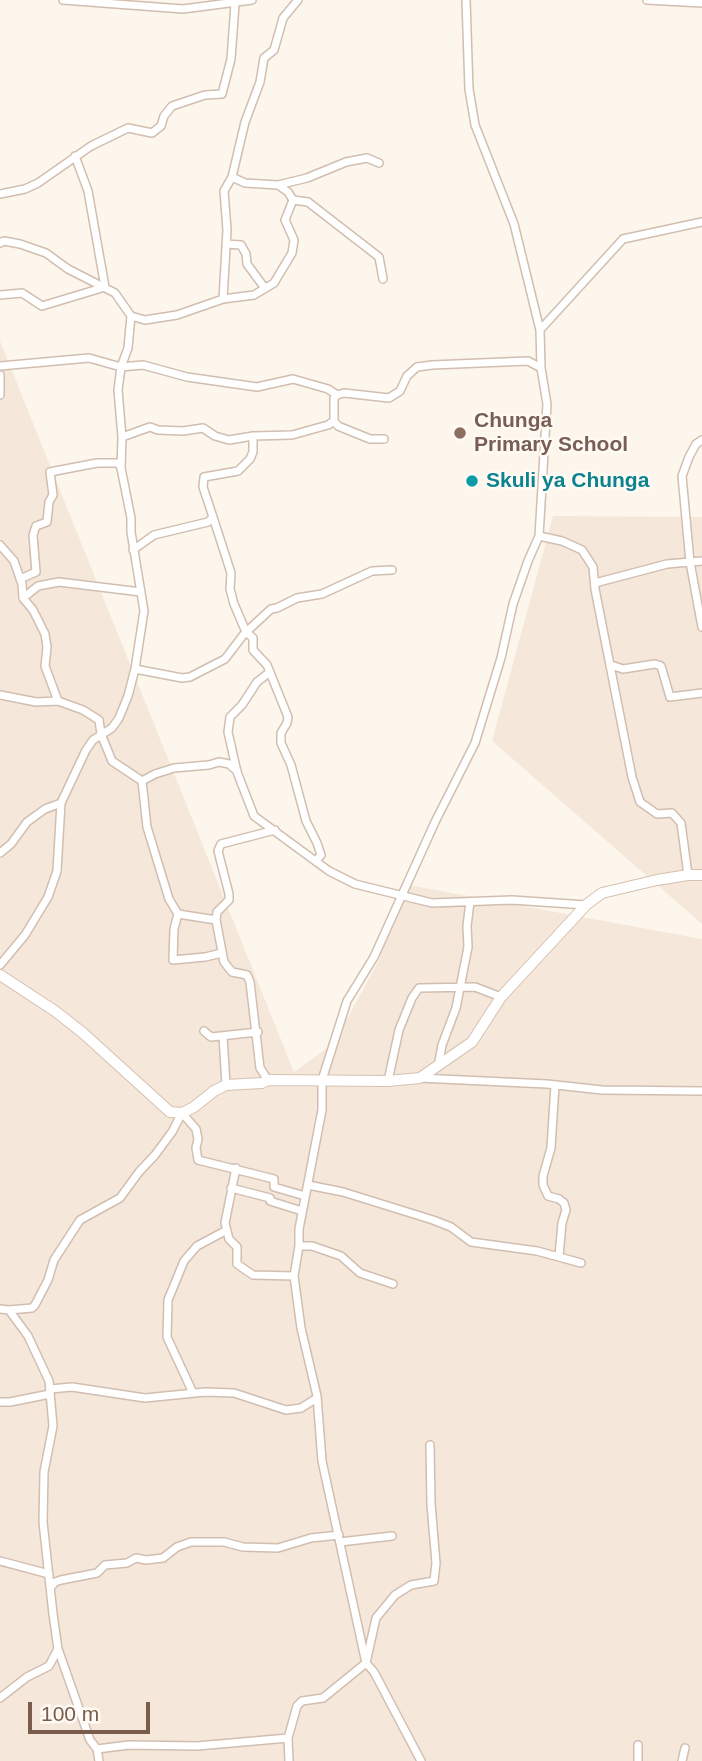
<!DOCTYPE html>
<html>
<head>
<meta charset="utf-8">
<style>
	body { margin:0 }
	#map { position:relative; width:702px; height:1761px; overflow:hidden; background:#fdf6ec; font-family:Helvetica,sans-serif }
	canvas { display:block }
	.scale { position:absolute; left:28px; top:1702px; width:122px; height:32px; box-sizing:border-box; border:4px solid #7a5c4d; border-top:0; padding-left:9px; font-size:21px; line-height:24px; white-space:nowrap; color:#7a5c4d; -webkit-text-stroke:5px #fffaf3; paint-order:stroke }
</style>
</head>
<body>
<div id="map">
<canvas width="702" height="1761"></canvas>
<div class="scale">100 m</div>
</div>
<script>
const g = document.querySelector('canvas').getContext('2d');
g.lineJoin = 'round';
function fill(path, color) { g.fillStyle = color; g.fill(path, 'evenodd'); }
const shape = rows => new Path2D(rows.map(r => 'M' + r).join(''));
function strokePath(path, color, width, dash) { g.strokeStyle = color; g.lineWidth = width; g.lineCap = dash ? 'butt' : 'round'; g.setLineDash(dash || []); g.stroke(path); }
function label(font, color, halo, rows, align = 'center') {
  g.font = font + ' Helvetica,sans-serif'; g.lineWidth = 5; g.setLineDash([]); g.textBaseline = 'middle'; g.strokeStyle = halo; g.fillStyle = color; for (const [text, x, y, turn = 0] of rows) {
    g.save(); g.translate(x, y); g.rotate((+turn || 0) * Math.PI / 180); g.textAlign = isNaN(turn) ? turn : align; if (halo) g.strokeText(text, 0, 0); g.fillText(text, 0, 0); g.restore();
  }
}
const residential = shape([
	[0,341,294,1072,334,1043,379,960,403,884,702,939,702,1761,0,1761],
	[553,516,702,517,702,924,492,741]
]);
const street = shape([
	[63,0,183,9,252,0],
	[647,0,702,3],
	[232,177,245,122,260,82,264,58,274,50,283,18,298,0],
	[278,185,307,178,346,162,367,158,379,163],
	[0,194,25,189,38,183,91,146,128,128,152,133,161,126,164,116,172,106,205,95,222,94,231,59,235,4],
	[0,243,4,241,20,244,46,253,68,269,115,293,131,316,128,348,121,367,118,390,122,437,121,468,131,518,131,532,144,611,135,669,128,696,119,718,112,728,93,740,86,750,61,803,45,809,27,822,11,844,0,853],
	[226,244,241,245,246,254,247,264,264,287],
	[0,295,22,293,42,306,105,287,88,191,75,156],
	[223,299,227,230,224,191,232,177,245,183,278,185,288,192,293,200],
	[131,316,145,320,177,315,223,299,254,295,274,283,292,253,294,240,285,220,293,200,308,202,379,257,383,279],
	[540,330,623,239,702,222],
	[0,366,89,358,121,367,143,365,187,377,257,387,293,379,328,389,337,395],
	[0,375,0,395],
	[334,421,338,426,370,439,384,439],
	[122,437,150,427,158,430,183,431,203,428,215,436,229,440,253,436],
	[702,440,696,444,689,457,682,476,690,562,702,627],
	[213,517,231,573,230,589,234,604,246,632,253,638,253,650,267,665,288,717,287,723,281,733,281,743,291,765,306,821,317,843,321,855,316,861],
	[539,536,562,541,582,550,593,567,595,589,632,777,640,802,657,814,672,813,681,823,688,875],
	[0,545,14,561,22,584,23,598,33,610,45,634,47,647,45,666,58,701],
	[133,550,154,535,208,522,213,517,203,487,204,477,238,471,250,459,253,452,253,436,292,435,328,425,334,421,334,398,337,395,344,393,389,398,400,391,407,376,417,367,432,365,528,361,541,368],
	[20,579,36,572,33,535,36,526,47,522,49,502,53,495,50,472,97,463,118,463,121,468],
	[595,583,667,564,702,561],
	[23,598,38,586,59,582,141,592],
	[611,665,623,669,655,664,661,666,670,697,702,693],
	[135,669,182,678,190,677,225,659,244,634,271,609,277,608,297,598,322,594,372,571,392,570],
	[270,672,257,682,242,705,230,717,228,732,237,772,254,816,329,871,355,884,432,903,512,900,586,905],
	[0,695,36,702,58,701,83,710,99,720,101,734,112,761,142,781,155,774,174,768,209,765,219,762,229,764,237,771],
	[142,781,147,827,169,899,178,914,216,920,224,962,232,972,247,975,250,982,260,1068,268,1080],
	[178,914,174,929,173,960,205,957,222,953],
	[216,920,217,912,229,900,229,894,218,851,221,844,275,830],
	[0,965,25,935,48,897,57,871,61,803],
	[204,1031,211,1037,258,1032],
	[223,1036,226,1085],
	[438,1067,442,1045,456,1008,468,947,467,926,470,902],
	[420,1078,547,1084,602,1090,702,1091],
	[388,1081,399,1030,412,998,419,988,475,987,501,997],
	[555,1085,551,1148,543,1176,543,1185,548,1196,559,1199,564,1203,566,1210,562,1223,559,1256],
	[236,1168,225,1223,229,1239,237,1247,237,1264,253,1275,294,1276],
	[308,1185,343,1192,433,1220,451,1227,471,1242,537,1251,581,1263],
	[231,1188,270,1198,270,1201,302,1211],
	[299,1246,312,1246,341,1256,360,1273,393,1284],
	[0,1309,9,1310,32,1308,35,1305,48,1280,54,1260,80,1220,120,1198,139,1172,155,1155,172,1132,182,1113,196,1129,198,1139,196,1148,198,1160,274,1179,274,1187,305,1196],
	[9,1310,28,1336,49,1381,53,1426,44,1472,43,1522,53,1614,58,1649,90,1740,97,1749,99,1761],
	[50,1389,72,1387,145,1398,205,1392,234,1393,286,1410,301,1408,317,1398],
	[193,1393,167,1337,168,1300,184,1261,197,1246,225,1231],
	[0,1402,10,1402,50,1394],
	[340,1542,392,1536],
	[0,1561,49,1574],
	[51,1587,55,1582,61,1580,97,1573,105,1565,127,1563,136,1558,146,1560,163,1558,177,1547,191,1542,224,1542,243,1547,278,1548,311,1538,339,1535],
	[0,1698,27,1677,49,1666,58,1649],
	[97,1749,129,1745,197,1746,288,1738],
	[289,1761,288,1738,297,1706,302,1701,323,1698,366,1663,376,1618,395,1595,411,1585,434,1581,436,1563,431,1504,430,1445],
	[421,1761,374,1672,366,1663,322,1461,317,1396,301,1328,294,1276,299,1246,299,1229,322,1110,322,1080,347,1001,374,957,435,822,475,743,501,658,513,604,528,561,539,536,547,404,541,368,540,330,514,224,475,125,469,89,466,0],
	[638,1761,638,1745],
	[682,1761,685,1748]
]);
const secondary = shape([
	[0,975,55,1011,83,1033,170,1112,182,1113,194,1107,214,1091,226,1085,262,1083,268,1080,388,1081,420,1078,472,1042,501,997,586,905,602,893,657,880,688,875,702,875]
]);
const markers = [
	[460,433,7,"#8d6e63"],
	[472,481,7,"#0f9aa8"]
];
const educationNames = [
	["Chunga",474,421],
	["Primary School",474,445]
];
const cultureNames = [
	["Skuli ya Chunga",486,481]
];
fill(residential, '#f5e8da');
strokePath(street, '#d1beb0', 10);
strokePath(secondary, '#d6c0b0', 12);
strokePath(street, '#fff', 7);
strokePath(secondary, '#fff', 10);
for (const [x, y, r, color] of markers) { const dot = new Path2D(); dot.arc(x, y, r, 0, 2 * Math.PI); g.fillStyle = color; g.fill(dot); strokePath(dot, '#fffaf3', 2.5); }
label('bold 21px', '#785e54', '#fffaf3', educationNames, 'left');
label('bold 21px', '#0d838f', '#fffaf3', cultureNames, 'left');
</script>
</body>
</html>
